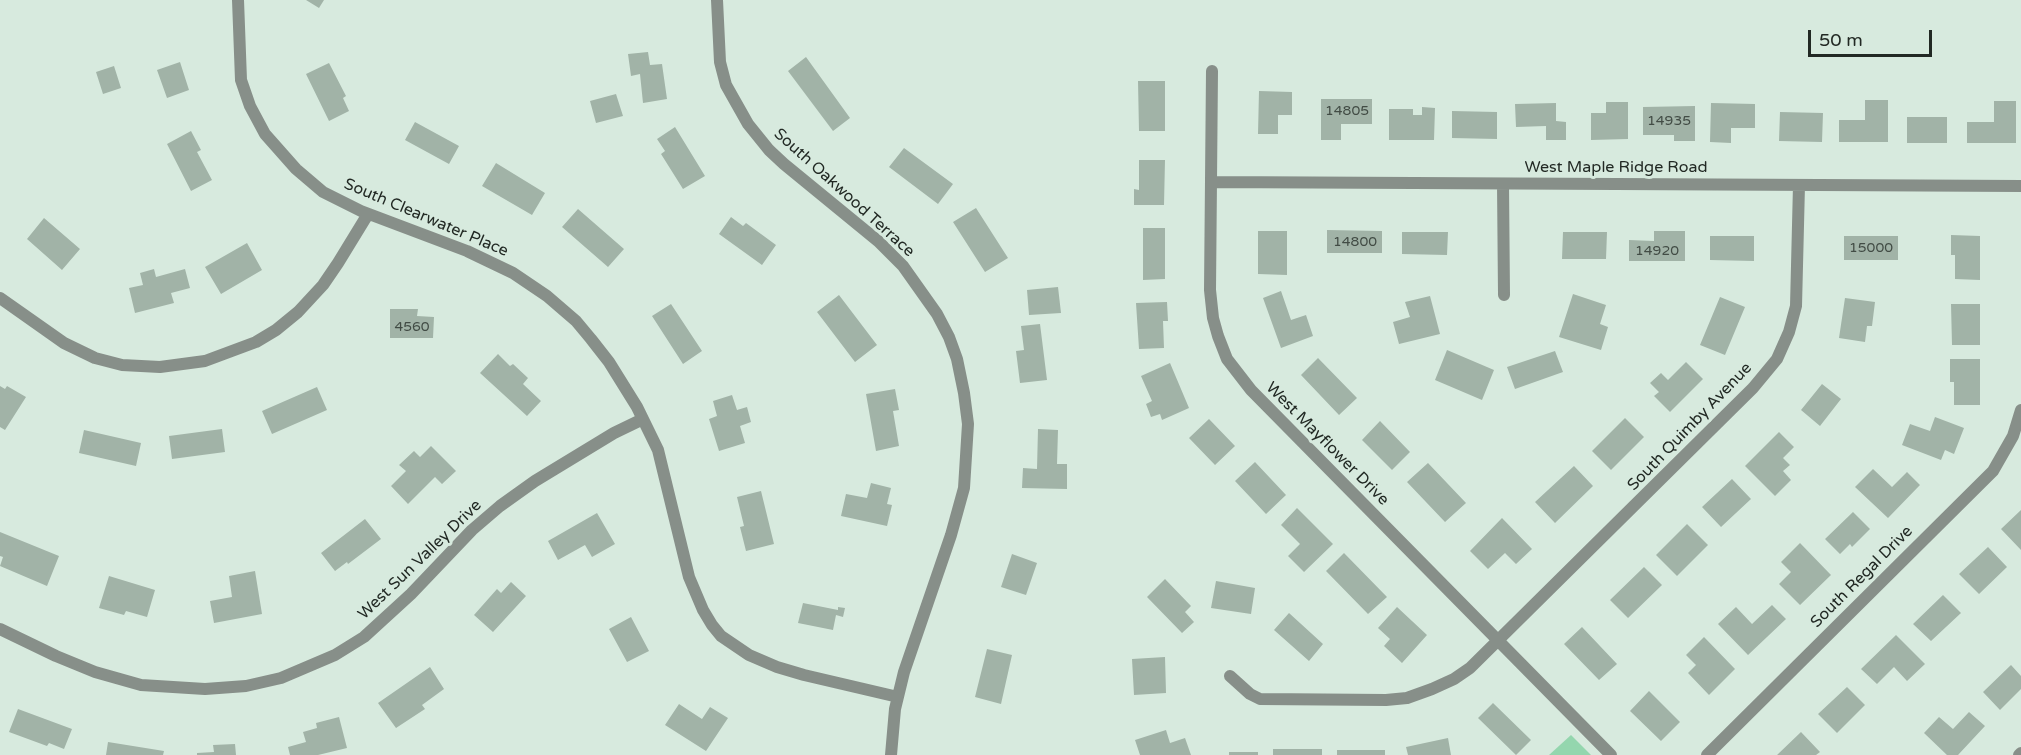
<!DOCTYPE html>
<html>
<head>
<meta charset="utf-8">
<style>
	body { margin:0 }
	#map { position:relative; width:2021px; height:755px; overflow:hidden; background:#d7eade; font-family:"Varela Round",sans-serif }
	canvas { display:block }
	.scale { position:absolute; left:1808px; top:30px; width:124px; height:27px; box-sizing:border-box; border:3px solid #222924; border-top:0; padding-left:8px; font-size:18px; line-height:21px; white-space:nowrap; color:#222924; -webkit-text-stroke:4px #d7eade; paint-order:stroke }
</style>
</head>
<body>
<div id="map">
<canvas width="2021" height="755"></canvas>
<div class="scale">50 m</div>
</div>
<script>
const g = document.querySelector('canvas').getContext('2d');
g.lineJoin = 'round';
function fill(path, color) { g.fillStyle = color; g.fill(path, 'evenodd'); }
const shape = rows => new Path2D(rows.map(r => 'M' + r).join(''));
function strokePath(path, color, width, dash) { g.strokeStyle = color; g.lineWidth = width; g.lineCap = dash ? 'butt' : 'round'; g.setLineDash(dash || []); g.stroke(path); }
function label(font, color, halo, rows, align = 'center') {
  g.font = font + ' "Varela Round",sans-serif'; g.lineWidth = 6; g.setLineDash([]); g.textBaseline = 'middle'; g.strokeStyle = halo; g.fillStyle = color; for (const [text, x, y, turn = 0] of rows) {
    g.save(); g.translate(x, y); g.rotate((+turn || 0) * Math.PI / 180); g.textAlign = isNaN(turn) ? turn : align; if (halo) g.strokeText(text, 0, 0); g.fillText(text, 0, 0); g.restore();
  }
}
const green = shape([
	[1571,735,1591,755,1549,755]
]);
const building = shape([
	[306,0,324,0,319,8],
	[648,52,650,65,662,64,667,99,643,103,640,74,631,76,628,54],
	[806,57,850,118,833,131,788,71],
	[180,62,189,90,167,98,157,70],
	[329,63,346,96,343,98,349,111,329,121,306,74],
	[114,66,121,88,103,94,96,72],
	[1138,81,1165,81,1165,131,1139,131],
	[1259,91,1292,92,1292,115,1278,115,1278,134,1258,134],
	[616,94,623,116,596,123,590,101],
	[1321,99,1372,99,1372,124,1341,124,1341,140,1321,140],
	[1865,100,1888,100,1888,142,1839,142,1839,120,1865,120],
	[1994,101,2016,101,2016,143,1967,143,1967,122,1994,122],
	[1606,102,1628,102,1628,139,1591,140,1591,113,1606,113],
	[1556,103,1556,121,1566,122,1566,140,1546,140,1546,126,1516,127,1515,104],
	[1711,103,1755,104,1755,128,1731,128,1731,143,1710,142],
	[1695,106,1695,141,1674,141,1674,135,1643,135,1643,107],
	[1422,107,1435,108,1434,140,1389,140,1389,109,1413,109,1413,115,1422,115],
	[1452,111,1497,112,1497,139,1452,138],
	[1780,112,1823,113,1822,142,1779,141],
	[1907,117,1947,117,1947,143,1907,143],
	[415,122,459,146,449,164,405,140],
	[675,127,705,176,683,189,661,154,665,151,657,139],
	[191,131,201,150,197,152,212,180,191,191,167,144],
	[904,148,953,184,938,204,889,167],
	[1139,160,1165,160,1164,205,1134,205,1134,189,1139,190],
	[496,163,545,193,532,215,482,186],
	[976,208,1008,258,985,272,953,222],
	[578,209,624,249,608,267,562,227],
	[731,217,743,226,746,223,776,245,762,265,719,234],
	[44,218,80,249,62,270,27,239],
	[1143,228,1165,228,1165,279,1143,280],
	[1327,230,1382,231,1382,253,1327,253],
	[1258,231,1287,231,1287,275,1258,274],
	[1654,231,1685,231,1685,261,1629,261,1629,240,1654,241],
	[1402,232,1448,232,1447,255,1402,254],
	[1563,232,1607,232,1606,259,1562,259],
	[1951,235,1980,236,1980,280,1955,279,1955,255,1951,255],
	[1710,236,1754,236,1754,261,1710,260],
	[1844,236,1898,236,1898,260,1844,260],
	[247,243,262,270,221,294,205,267],
	[154,269,156,277,185,269,190,288,171,293,174,303,135,313,129,288,143,285,140,273],
	[1058,287,1061,313,1029,315,1027,290],
	[1281,291,1291,320,1306,315,1313,336,1281,348,1263,298],
	[1573,294,1606,305,1600,324,1608,327,1601,350,1559,337],
	[839,295,877,345,855,362,817,312],
	[1430,296,1440,334,1399,344,1393,322,1410,317,1405,302],
	[1720,297,1745,307,1725,355,1700,345],
	[1845,298,1875,302,1872,326,1867,326,1865,342,1839,338],
	[1167,302,1168,321,1163,321,1164,348,1139,349,1136,303],
	[671,304,702,351,683,364,652,316],
	[1951,304,1980,304,1980,345,1952,345],
	[390,309,418,309,417,316,434,317,433,338,390,338],
	[1040,324,1047,380,1020,383,1016,351,1024,350,1021,326],
	[1447,350,1494,370,1482,400,1435,380],
	[1555,351,1563,372,1515,389,1507,367],
	[498,354,510,366,513,364,528,378,523,384,541,401,527,416,480,373],
	[1318,358,1357,398,1339,415,1301,375],
	[1950,359,1980,359,1980,405,1954,405,1954,382,1950,382],
	[1686,362,1703,379,1670,412,1654,396,1659,392,1650,383,1661,373,1668,380],
	[1170,363,1189,408,1162,420,1160,414,1151,417,1146,404,1152,401,1141,376],
	[1822,384,1841,399,1820,426,1801,410],
	[0,386,5,389,7,386,26,397,5,430,0,427],
	[317,387,327,410,272,434,262,411],
	[895,389,899,410,893,411,899,446,876,451,866,394],
	[732,395,737,410,747,407,751,422,740,426,745,443,719,451,709,419,717,416,713,401],
	[1935,417,1964,428,1954,454,1945,450,1941,460,1902,445,1910,424,1930,431],
	[1625,418,1644,437,1611,470,1592,451],
	[1209,419,1235,446,1215,465,1189,438],
	[1380,421,1410,452,1392,470,1362,440],
	[222,429,225,452,172,459,169,436],
	[1038,429,1058,430,1057,464,1067,464,1067,489,1022,488,1023,468,1037,469],
	[84,430,141,443,136,466,79,453],
	[1779,432,1794,447,1783,458,1790,465,1783,471,1791,480,1775,496,1745,466],
	[431,446,456,471,442,484,435,477,408,504,391,486,406,471,399,465,414,451,420,457],
	[1255,462,1286,495,1266,514,1235,481],
	[1428,463,1466,503,1445,522,1407,482],
	[1574,466,1593,486,1555,523,1535,502],
	[1873,469,1892,487,1907,472,1920,485,1888,518,1855,487],
	[1732,479,1751,499,1721,527,1702,507],
	[871,483,891,488,887,504,892,505,887,526,841,516,846,494,867,498],
	[761,491,774,544,746,551,740,527,744,526,737,497],
	[1297,508,1333,544,1304,572,1288,556,1300,544,1281,525],
	[2021,510,2021,550,2001,529],
	[1853,512,1870,529,1852,547,1850,544,1840,554,1825,539],
	[597,513,615,544,592,557,585,545,558,560,548,541],
	[1502,518,1532,549,1516,564,1505,553,1488,569,1470,551],
	[365,519,381,539,348,564,347,562,335,571,321,553],
	[1687,524,1708,545,1677,576,1656,555],
	[0,532,59,556,47,586,0,566,3,557,0,556],
	[1800,543,1831,575,1800,605,1779,584,1791,572,1781,562],
	[1988,547,2007,567,1979,594,1959,574],
	[1344,553,1387,597,1368,614,1326,571],
	[1012,554,1037,563,1026,595,1001,587],
	[1644,567,1662,585,1628,618,1610,600],
	[255,571,262,614,214,623,210,601,232,597,229,576],
	[109,576,155,590,147,617,126,611,124,615,99,608],
	[1165,579,1191,606,1185,612,1194,622,1182,633,1147,597],
	[1216,581,1255,588,1251,614,1211,608],
	[511,582,526,596,493,632,474,615,497,589,501,593],
	[1943,595,1961,613,1931,641,1913,624],
	[803,603,838,610,838,607,845,608,843,617,836,615,833,630,798,623],
	[1772,605,1786,619,1748,655,1718,624,1736,607,1752,624],
	[1397,607,1427,635,1402,663,1384,646,1390,639,1378,628],
	[1289,613,1323,644,1309,661,1274,630],
	[631,617,649,651,627,662,609,629],
	[1582,627,1617,664,1599,680,1564,644],
	[1896,635,1925,664,1907,681,1894,667,1877,684,1861,669],
	[1704,637,1735,669,1709,695,1688,673,1696,665,1686,655],
	[987,649,1012,655,1001,704,975,697],
	[1165,657,1166,693,1134,695,1132,659],
	[2011,665,2021,676,2021,689,2000,710,1983,692],
	[430,667,444,689,422,705,425,709,396,728,378,703],
	[1847,687,1865,705,1837,733,1818,714],
	[1649,691,1680,722,1661,741,1630,711],
	[1493,703,1531,740,1516,755,1478,718],
	[679,704,702,719,710,707,728,718,706,751,665,725],
	[18,709,72,729,64,749,49,743,47,746,9,732],
	[1969,712,1985,726,1958,755,1947,755,1924,733,1939,717,1953,729],
	[339,717,347,748,318,755,290,755,288,747,306,742,303,732,317,728,316,723],
	[1166,730,1170,743,1185,738,1191,755,1140,755,1135,740],
	[1801,732,1820,752,1816,755,1777,755],
	[1448,738,1451,755,1408,755,1406,747],
	[108,742,164,751,163,755,106,755],
	[235,744,236,755,197,755,197,753,214,752,213,745],
	[1273,749,1322,749,1322,755,1273,755],
	[1337,750,1385,750,1385,755,1337,755],
	[1229,752,1258,752,1258,755,1229,755]
]);
const street = shape([
	[238,0,241,80,250,106,265,134,296,169,323,192,361,211,467,251,513,273,547,296,576,321,591,339,609,362,637,407,658,450,689,577,703,610,712,625,721,636,749,655,777,667,804,675,898,697],
	[717,0,720,62,726,85,748,124,769,150,784,164,878,241,903,266,937,314,949,337,957,359,964,393,968,424,964,488,951,535,904,672,895,709,891,755],
	[1212,71,1210,290,1213,318,1218,336,1227,359,1251,390,1611,755],
	[1211,182,2021,186],
	[1503,184,1504,295],
	[0,298,64,343,95,358,122,365,160,367,205,361,256,342,276,330,298,312,323,285,338,263,368,214],
	[0,629,56,656,95,672,141,685,205,689,246,686,281,678,335,655,364,637,411,594,472,530,500,506,535,481,614,433,643,419],
	[1230,676,1250,694,1260,699,1386,700,1407,698,1432,689,1454,679,1470,668,1753,388,1777,359,1789,332,1796,306,1799,185],
	[1707,755,1993,471,2013,436,2021,410],
	[2019,755,2021,753]
]);
const numberNames = [
	["14805",1347,111],
	["14935",1669,121],
	["14800",1355,242],
	["15000",1871,248],
	["14920",1657,251],
	["4560",412,327]
];
const streetNames = [
	["West Maple Ridge Road",1616,168],
	["South Oakwood Terrace",844,193,42],
	["South Clearwater Place",426,218,23],
	["South Quimby Avenue",1690,427,-46],
	["West Mayflower Drive",1327,444,45],
	["West Sun Valley Drive",420,560,-44],
	["South Regal Drive",1862,577,-45]
];
fill(green, '#94d6ae');
fill(building, '#a1b3a7');
strokePath(street, '#878f89', 12);
label('14px', '#424c45', null, numberNames);
label('16px', '#222924', '#d7eade', streetNames);
</script>
</body>
</html>
